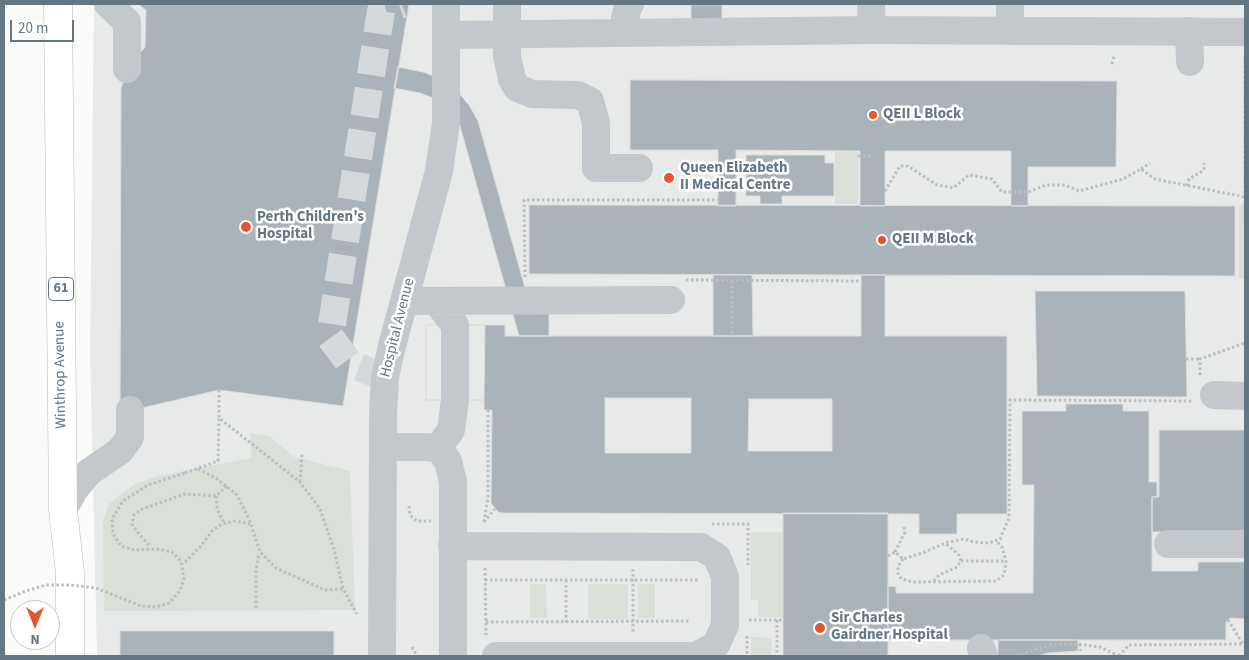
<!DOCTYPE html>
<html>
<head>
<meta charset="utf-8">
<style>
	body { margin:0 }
	#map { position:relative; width:1249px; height:660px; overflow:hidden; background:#fafaf8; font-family:"Source Sans 3",sans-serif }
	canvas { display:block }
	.frame { position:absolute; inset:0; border:5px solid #657683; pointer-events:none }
	.north { position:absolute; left:10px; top:600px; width:50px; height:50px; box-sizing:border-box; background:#fff; border:1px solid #c1c8cd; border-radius:50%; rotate:180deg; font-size:14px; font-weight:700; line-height:20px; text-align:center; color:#657683 }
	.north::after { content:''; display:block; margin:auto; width:18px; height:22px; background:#e4572e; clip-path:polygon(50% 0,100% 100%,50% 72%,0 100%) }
	.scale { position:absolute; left:10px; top:20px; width:64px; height:22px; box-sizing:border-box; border:2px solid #657683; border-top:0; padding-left:6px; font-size:15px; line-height:18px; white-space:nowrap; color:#657683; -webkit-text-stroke:4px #fff; paint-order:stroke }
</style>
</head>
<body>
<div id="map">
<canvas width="1249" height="660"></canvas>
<div class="frame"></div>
<div class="north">N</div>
<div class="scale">20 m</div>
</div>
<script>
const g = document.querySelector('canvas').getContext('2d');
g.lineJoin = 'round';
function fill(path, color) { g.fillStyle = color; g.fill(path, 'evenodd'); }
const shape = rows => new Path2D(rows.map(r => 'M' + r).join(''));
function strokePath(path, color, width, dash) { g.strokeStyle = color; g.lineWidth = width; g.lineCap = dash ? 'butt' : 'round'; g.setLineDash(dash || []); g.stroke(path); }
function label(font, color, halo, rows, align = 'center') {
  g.font = font + ' "Source Sans 3",sans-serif'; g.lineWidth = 5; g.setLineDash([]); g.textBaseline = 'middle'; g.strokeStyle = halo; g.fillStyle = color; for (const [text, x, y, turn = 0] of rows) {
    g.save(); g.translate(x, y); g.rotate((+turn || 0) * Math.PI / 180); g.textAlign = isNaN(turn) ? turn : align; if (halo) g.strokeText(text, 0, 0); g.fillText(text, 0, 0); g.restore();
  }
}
const built = shape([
	[94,4,1245,4,1245,656,97,656,90,352]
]);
const green = shape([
	[835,152,858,152,858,204,835,204],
	[1245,203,1245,279,1239,279,1239,206],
	[250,433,269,436,294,457,350,471,355,610,104,611,103,520,109,504,135,484,158,476,251,458],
	[751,532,784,532,784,617,758,617,758,600,751,600],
	[530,584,546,584,547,618,530,618],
	[588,584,628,584,628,619,588,619],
	[638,584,655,584,655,618,638,618],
	[751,637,772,638,771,656,751,656]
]);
const building = shape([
	[138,4,409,4,343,406,219,390,120,413,121,89,127,69,145,47,146,10,138,4],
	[691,5,722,5,722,23,691,23,691,5],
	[398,67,423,72,441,79,457,91,469,105,478,121,527,295,549,311,549,336,519,336,460,126,454,117,436,99,420,93,394,88,398,67],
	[630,80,1117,81,1116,167,1028,167,1028,206,1011,206,1011,151,885,151,885,206,860,206,860,151,736,150,736,206,718,206,718,150,630,150,630,80],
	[746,155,825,155,825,163,834,163,834,196,782,196,782,204,760,204,760,196,746,196,746,155],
	[529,205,1235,206,1235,276,529,274,529,205],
	[713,275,752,275,753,336,713,336,713,275],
	[861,275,885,275,885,336,1007,336,1007,514,957,514,957,534,919,534,919,514,503,513,498,512,491,503,492,410,484,410,484,400,426,400,426,325,505,325,505,336,861,336,861,275],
	[605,398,691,398,691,453,605,453,605,398],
	[749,399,832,399,832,451,748,451,749,399],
	[1035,291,1185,291,1187,397,1037,396,1035,291],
	[426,325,485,325,484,400,426,400,426,325],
	[1066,404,1123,404,1123,411,1149,411,1149,482,1157,482,1157,497,1152,497,1152,571,1198,571,1198,562,1245,562,1245,619,1230,618,1226,622,1226,640,888,640,888,586,896,587,896,593,1033,593,1034,485,1022,485,1022,411,1066,411,1066,404],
	[1159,430,1245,430,1245,532,1152,532,1152,497,1159,497,1159,430],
	[783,513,888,513,888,656,783,656,783,513],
	[120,631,334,631,334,656,120,656,120,631],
	[998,640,1078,640,1078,651,1048,653,1038,656,991,656,998,654,998,640]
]);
const minorTunnel = shape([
	[385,377,350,364,330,337,381,11,402,4]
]);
const path = shape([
	[1245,56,1245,223],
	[1112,64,1114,56],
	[858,156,872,156],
	[1141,169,1150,163],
	[1187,186,1189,179,1204,170,1204,163],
	[885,191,900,166,908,166,937,185,953,188,969,175,992,179,1002,192,1028,192,1046,185,1065,185,1079,191,1123,179,1141,169,1155,179,1245,197],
	[525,277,524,200,718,200],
	[686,280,861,281],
	[732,281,732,336],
	[1186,359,1200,359],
	[1200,375,1200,359,1245,343],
	[219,390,219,418,300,482,320,509,334,549,343,589,357,614],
	[198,469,216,478,237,495,249,519,260,552,276,568,325,590,343,589],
	[185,473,218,461,219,418],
	[300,482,302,453],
	[216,496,217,509,224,523],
	[409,506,410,515,417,521,431,521],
	[484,522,488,497,488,410],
	[484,522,495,509],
	[712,524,748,524,748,565],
	[149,545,139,534,132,524,134,515,142,509,185,494,216,496,227,486],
	[895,552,905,532,904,525],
	[888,556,895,552,903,559,925,552,948,542,964,539,974,542,989,543,1000,539,1009,518,1010,400,1192,401],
	[903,559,898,566,898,575,902,579,913,582,996,581,1004,575,1006,561,1002,547,996,541],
	[961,561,1006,561],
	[185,562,201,546,212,531,222,524,235,521,250,524],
	[485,568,486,635],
	[633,569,633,633],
	[485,580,700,580],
	[566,580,566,622],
	[934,581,939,575,957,567,961,561,959,555,945,543],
	[256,608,256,570,259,553],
	[749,620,783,620],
	[777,620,777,656],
	[1228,620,1243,644],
	[486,622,691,621],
	[747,636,747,656],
	[1080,644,1080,651],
	[412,647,417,656],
	[1016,656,1054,644,1078,644,1100,647,1119,656],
	[1119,656,1129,645,1245,644]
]);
const minor = shape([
	[108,4,127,22,127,69],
	[507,4,507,56,512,79,517,88,532,94,578,95,590,101,596,123,596,168,639,168],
	[871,4,872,30],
	[1010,4,1010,31],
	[1189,31,1190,62],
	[625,33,625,19,628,6,630,4],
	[446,35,872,30,1245,32],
	[404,301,671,300],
	[436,301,455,325,455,400,451,430,438,448],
	[1214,395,1245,396],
	[383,447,422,447,438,448,448,461,453,482,453,656],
	[63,510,74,490,89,472,120,451,130,437,130,410],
	[1168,544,1245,544],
	[452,546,701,547,717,557,725,577,725,625,716,645,696,656,496,656],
	[981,648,984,656],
	[382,656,383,415,385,377,392,346,439,171,446,123,446,4]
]);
const major = shape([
	[58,4,63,510,70,573,70,656]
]);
const pathBridge = shape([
	[4,600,26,591,46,585,70,585,96,588,141,606,156,607,169,603,180,591,184,578,181,561,172,552,157,549,134,550,121,546,113,534,112,519,123,501,148,485,185,473]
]);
const markers = [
	[873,115,5,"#e4572e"],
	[669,178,6,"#e4572e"],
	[246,227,6,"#e4572e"],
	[882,240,5,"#e4572e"],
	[820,628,6,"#e4572e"]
];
const shields = [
	[61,289,25]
];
const shieldNames = [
	["61",61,289]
];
const poiNames = [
	["QEII L Block",883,115],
	["Queen Elizabeth",680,169],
	["II Medical Centre",680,186],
	["Perth Children's",257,218],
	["Hospital",257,235],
	["QEII M Block",892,240],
	["Sir Charles",831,619],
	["Gairdner Hospital",831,636]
];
const streetNames = [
	["Hospital Avenue",398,328,-76],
	["Winthrop Avenue",61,375,-91]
];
fill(built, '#e8e9e9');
fill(green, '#dadfd7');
fill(building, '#aab3b9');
strokePath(building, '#dcdcda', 1);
strokePath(minorTunnel, '#d5d9db', 28, [28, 14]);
strokePath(major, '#b5babe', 29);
strokePath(path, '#bbbfc2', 3, [2.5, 2.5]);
strokePath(minor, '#c3c8cc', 28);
strokePath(major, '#fff', 28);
strokePath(pathBridge, '#bbbfc2', 3, [2.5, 2.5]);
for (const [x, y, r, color] of markers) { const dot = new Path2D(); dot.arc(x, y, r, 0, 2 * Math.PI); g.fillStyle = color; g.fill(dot); strokePath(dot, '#fff', 2); }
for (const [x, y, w] of shields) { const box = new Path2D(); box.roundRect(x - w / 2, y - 11.5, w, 23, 4); g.fillStyle = '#fff'; g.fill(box); strokePath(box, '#657683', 1); }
label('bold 14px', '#657683', null, shieldNames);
label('bold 15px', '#657683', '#fff', poiNames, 'left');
label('15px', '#657683', '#fff', streetNames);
</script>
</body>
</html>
